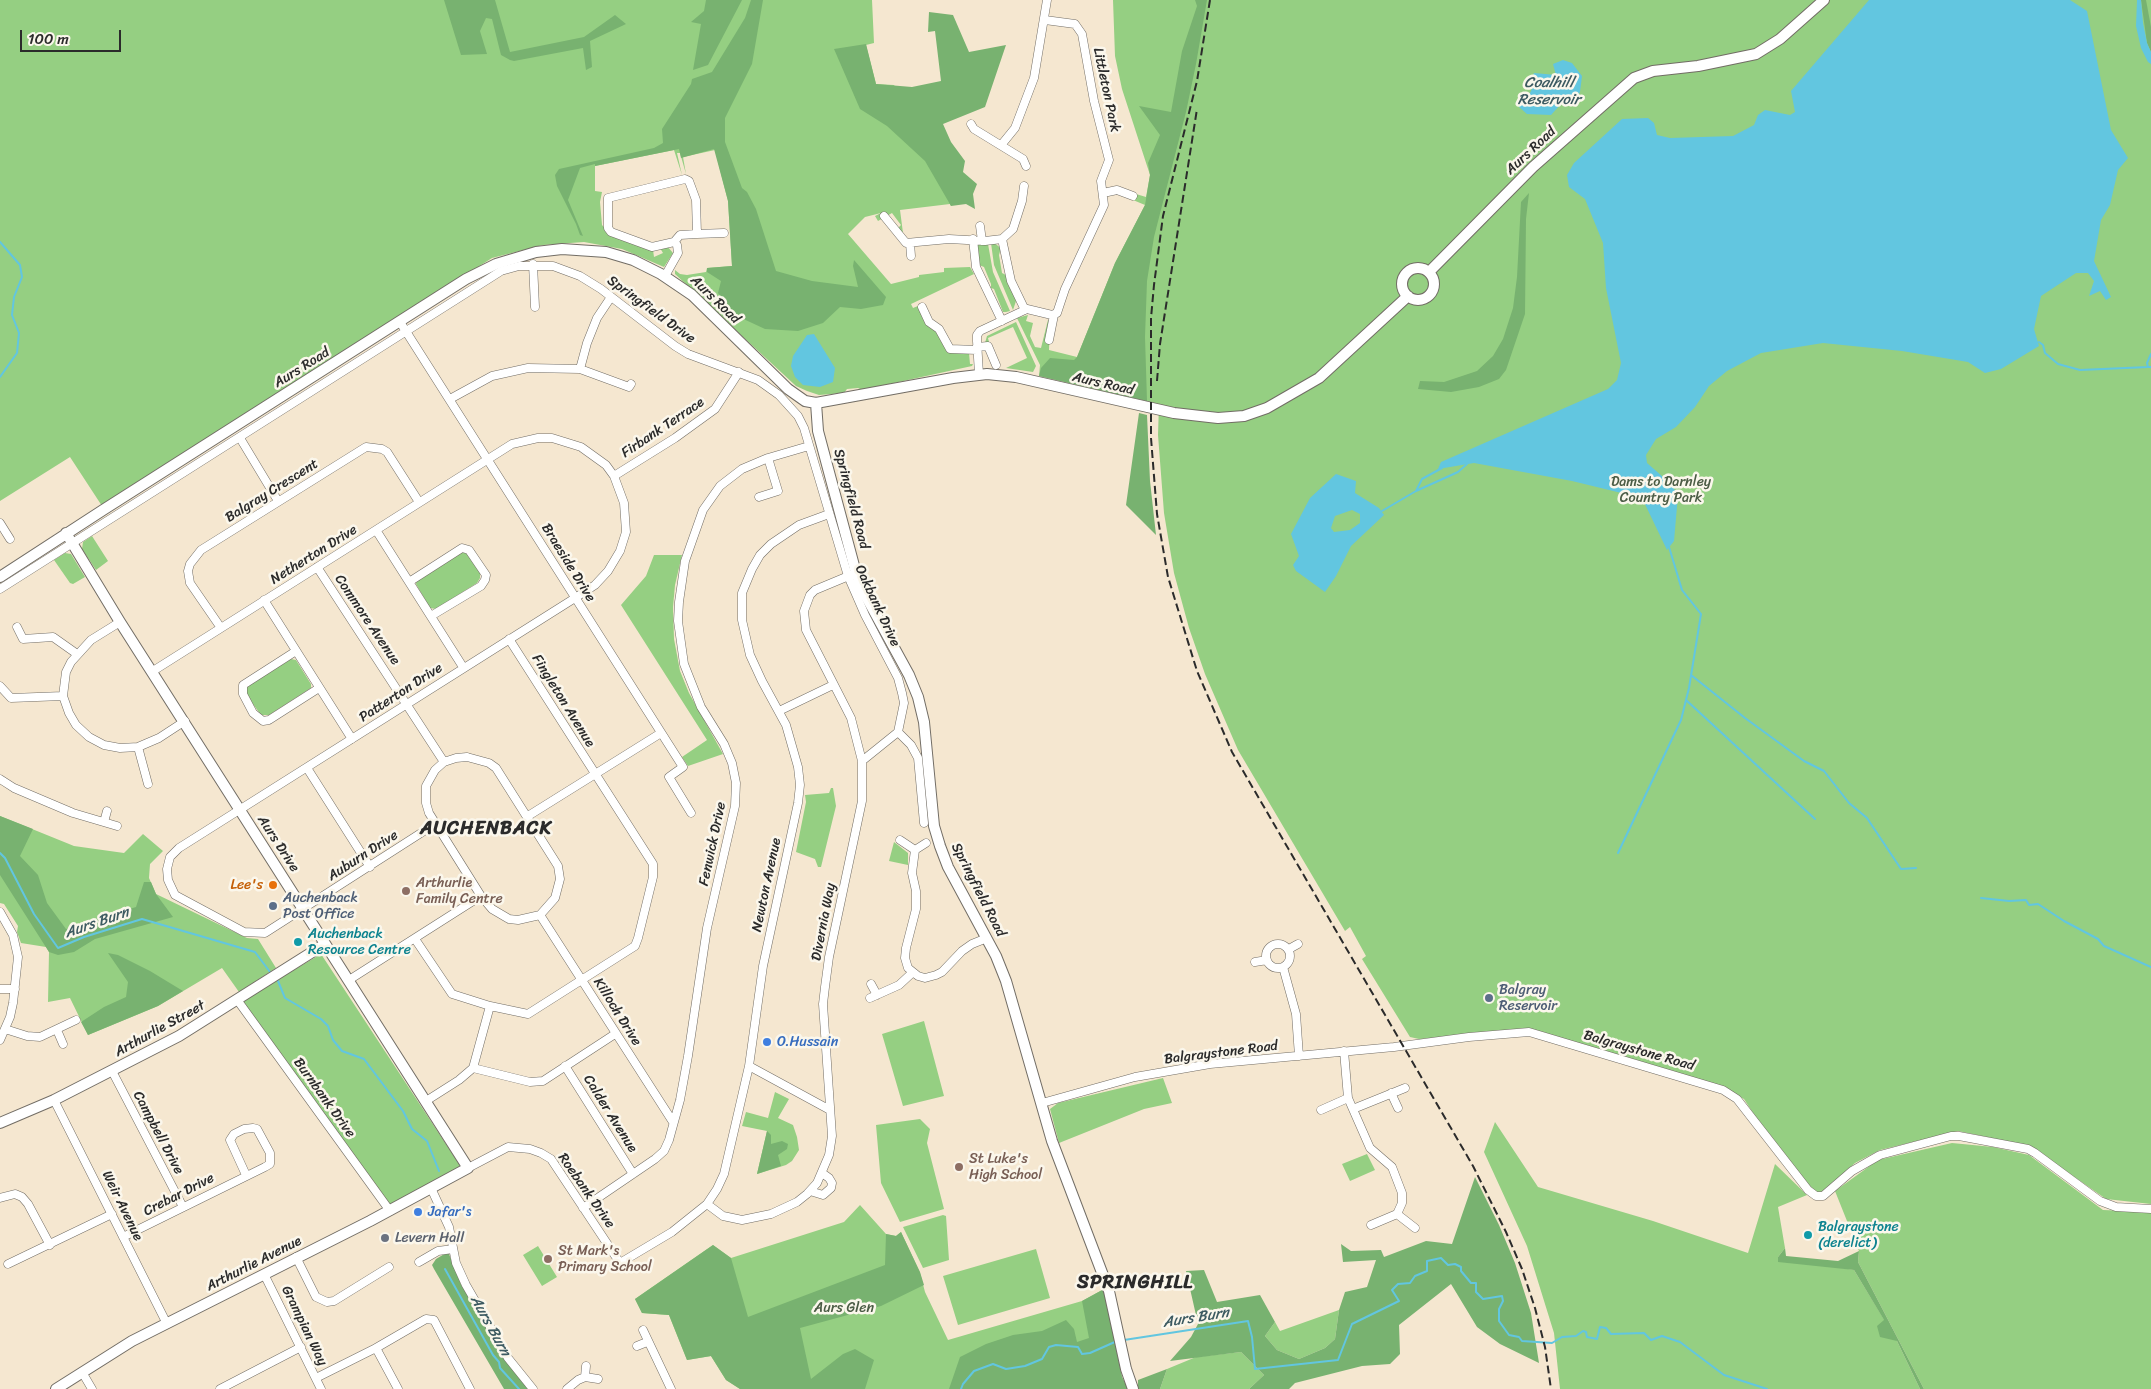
<!DOCTYPE html>
<html>
<head>
<meta charset="utf-8">
<style>
	body { margin:0 }
	#map { position:relative; width:2151px; height:1389px; overflow:hidden; background:#f5e7d0; font-family:Sriracha,sans-serif }
	canvas { display:block }
	.scale { position:absolute; left:20px; top:30px; width:101px; height:22px; box-sizing:border-box; border:2px solid #2b2b2b; border-top:0; padding-left:6px; font-size:15px; line-height:18px; white-space:nowrap; color:#2b2b2b; -webkit-text-stroke:4px #fbf7ec; paint-order:stroke }
</style>
</head>
<body>
<div id="map">
<canvas width="2151" height="1389"></canvas>
<div class="scale">100 m</div>
</div>
<script>
const g = document.querySelector('canvas').getContext('2d');
g.lineJoin = 'round';
function fill(path, color) { g.fillStyle = color; g.fill(path, 'evenodd'); }
const shape = rows => new Path2D(rows.map(r => 'M' + r).join(''));
function strokePath(path, color, width, dash) { g.strokeStyle = color; g.lineWidth = width; g.lineCap = dash ? 'butt' : 'round'; g.setLineDash(dash || []); g.stroke(path); }
function label(font, color, halo, rows, align = 'center') {
  g.font = font + ' Sriracha,sans-serif'; g.lineWidth = 5; g.setLineDash([]); g.textBaseline = 'middle'; g.strokeStyle = halo; g.fillStyle = color; for (const [text, x, y, turn = 0] of rows) {
    g.save(); g.translate(x, y); g.rotate((+turn || 0) * Math.PI / 180); g.textAlign = isNaN(turn) ? turn : align; if (halo) g.strokeText(text, 0, 0); g.fillText(text, 0, 0); g.restore();
  }
}
const green = shape([
	[0,0,872,0,874,43,866,45,876,84,894,85,960,190,951,206,950,204,900,210,903,233,898,228,901,225,892,213,878,221,875,216,881,213,865,217,848,234,891,284,919,277,919,275,944,272,944,268,970,267,974,274,911,304,913,308,918,306,927,325,938,332,948,353,969,353,970,364,973,364,972,366,862,390,858,388,847,389,844,393,819,395,807,391,796,386,675,274,675,270,680,274,687,275,706,272,707,268,732,266,728,201,715,150,683,157,686,174,680,153,677,153,682,175,674,150,595,166,595,191,602,192,600,202,602,225,612,236,653,250,654,257,663,253,660,248,667,246,673,253,664,267,622,249,584,242,543,245,492,258,102,506,70,457,0,501],
	[1113,0,2151,0,2151,1204,2106,1199,2030,1146,1958,1131,1880,1150,1855,1163,1828,1188,1819,1193,1811,1189,1764,1130,1744,1099,1721,1087,1535,1032,1419,1039,1410,1037,1362,959,1366,956,1350,927,1345,931,1238,750,1205,674,1189,628,1174,573,1164,513,1158,435,1159,404,1039,376,1040,365,1017,318,1028,315,1026,321,1033,323,1030,336,1035,347,1041,348,1048,320,1050,321,1049,350,1077,357,1115,263,1145,205,1133,200,1136,194,1146,197,1150,175,1122,89,1115,56],
	[991,243,994,243,1001,248,999,255,1002,273,1006,275,1016,301,1013,310,994,265],
	[988,244,993,272,1010,311,1006,312,1003,312,994,289,991,288,991,284,984,267,979,265,977,245],
	[1016,322,1036,366,1033,372,1006,368,1027,358,1013,327,988,338,989,342,985,343,987,336],
	[92,536,108,561,96,570,82,549,83,542],
	[462,552,468,554,480,572,480,578,477,583,436,609,430,608,416,584,417,579],
	[65,553,71,554,85,577,73,584,70,583,54,560],
	[654,555,682,555,675,585,673,607,674,639,680,671,689,693,723,754,688,766,682,757,707,740,621,605,646,576],
	[291,659,296,660,311,684,311,688,269,715,261,715,247,696,247,688,249,685],
	[831,788,833,788,836,806,821,867,818,867,815,859,796,852,806,802,805,795,829,793],
	[0,816,74,846,124,853,143,834,163,851,150,864,149,878,156,894,247,938,258,939,276,968,239,992,222,968,158,1006,88,1035,70,998,48,1002,49,952,46,947,21,943,17,932,18,926,4,904,0,903],
	[894,842,908,853,908,865,889,861],
	[321,954,461,1167,390,1205,240,1002],
	[924,1021,944,1096,903,1106,882,1034],
	[1163,1078,1172,1103,1144,1109,1059,1143,1050,1109,1058,1103],
	[775,1092,789,1099,778,1118,793,1125,797,1137,799,1150,792,1161,786,1165,757,1174,767,1131,742,1126,746,1112,768,1118],
	[920,1119,930,1129,927,1143,944,1209,900,1222,881,1183,876,1125],
	[1495,1122,1538,1187,1653,1221,1748,1253,1775,1164,1807,1195,1778,1207,1785,1248,1778,1257,1854,1270,1897,1341,1920,1389,1560,1389,1554,1333,1527,1246,1484,1152],
	[1952,1143,1993,1147,2029,1155,2103,1210,2151,1212,2151,1389,1924,1389,1858,1262,1859,1251,1835,1191,1878,1160],
	[1367,1154,1375,1170,1350,1181,1342,1164],
	[860,1205,886,1234,896,1236,901,1232,920,1273,925,1292,948,1340,1082,1301,1104,1289,1117,1343,1116,1349,1122,1377,1128,1389,740,1389,726,1380,711,1356,687,1360,669,1315,642,1313,635,1299,713,1245,731,1258,844,1222],
	[943,1215,946,1216,949,1260,923,1268,903,1227],
	[538,1246,557,1277,542,1286,523,1255],
	[1036,1249,1050,1298,958,1325,943,1276],
	[1339,1310,1335,1339,1325,1348,1299,1359,1277,1350,1265,1336,1275,1322,1280,1331],
	[1241,1352,1264,1375,1249,1389,1160,1389,1167,1369,1196,1357]
]);
const forest = shape([
	[444,0,495,0,510,52,584,37,615,15,626,24,590,41,592,67,586,70,583,48,514,61,510,60,501,55,492,19,486,18,480,31,487,54,461,55],
	[706,0,742,0,708,65,693,70,701,24,691,22,704,11],
	[751,0,763,0,752,64,725,118,725,142,742,188,747,192,756,209,776,271,812,281,858,287,853,266,854,260,886,297,883,305,861,309,840,307,823,323,798,331,765,329,737,316,718,293,721,281,707,272,707,268,732,266,728,201,714,149,681,158,679,149,595,166,595,164,580,168,568,200,583,236,580,235,576,224,557,186,555,175,559,169,654,148,663,143,662,129,691,84,692,79,712,72,745,18],
	[1195,0,1207,0,1196,64,1186,112,1154,237,1147,281,1145,337,1147,401,1039,376,1041,368,1050,358,1074,360,1077,357,1115,263,1145,205,1150,175,1148,163,1160,135,1139,106,1171,112,1182,51,1197,6],
	[2141,0,2146,0,2151,27,2151,52,2147,43],
	[929,12,953,15,969,52,1006,45,985,107,943,124,951,142,965,161,963,172,977,184,973,194,975,209,966,204,951,206,925,161,887,126,860,109,834,49,866,44,876,84,912,87,941,81,935,31,928,32],
	[1529,193,1526,219,1525,314,1506,370,1499,379,1479,387,1451,392,1418,389,1420,381,1444,382,1477,371,1493,356,1503,339,1513,308,1517,277,1521,202],
	[1139,413,1147,415,1150,481,1156,535,1126,505],
	[0,816,33,829,20,856,38,875,47,903,66,929,136,907,144,882,151,882,156,894,173,917,95,939,74,952,58,955,49,952,0,875],
	[108,953,118,955,150,971,183,991,158,1006,88,1035,81,1022,104,1007,126,997,128,982],
	[767,1131,771,1135,771,1144,782,1141,788,1144,787,1149,778,1155,781,1166,757,1174],
	[1475,1177,1499,1225,1515,1263,1531,1313,1539,1363,1500,1344,1477,1327,1451,1284,1399,1325,1400,1354,1390,1364,1362,1366,1295,1383,1289,1389,1249,1389,1264,1375,1241,1352,1170,1361,1191,1337,1198,1324,1186,1271,1204,1270,1217,1302,1260,1295,1275,1322,1265,1336,1277,1350,1299,1359,1325,1348,1335,1339,1339,1310,1345,1292,1367,1287,1376,1260,1343,1262,1341,1244,1351,1251,1381,1250,1384,1257,1426,1241,1452,1244],
	[901,1232,920,1272,924,1285,881,1306,800,1328,811,1379,843,1354,855,1349,874,1360,865,1389,740,1389,726,1380,711,1356,687,1360,669,1315,642,1313,635,1299,713,1245,731,1258,748,1317,885,1265,886,1234,896,1236],
	[1785,1248,1786,1256,1838,1261,1859,1251,1858,1262,1924,1389,1920,1389,1897,1341,1880,1337,1877,1326,1884,1320,1854,1270,1778,1262,1778,1257],
	[446,1253,449,1254,461,1284,505,1359,528,1389,504,1389,434,1269,432,1265,436,1259],
	[1104,1289,1117,1343,1116,1349,1122,1377,1128,1389,949,1389,960,1357,986,1344,1013,1335,1042,1331,1066,1320,1074,1329,1077,1342,1089,1338,1082,1301],
	[1167,1369,1160,1389,1138,1389,1138,1380]
]);
const water = shape([
	[1869,0,2070,0,2087,11,2111,130,2128,158,2118,170,2110,205,2101,220,2094,261,2111,297,2106,300,2100,291,2089,296,2094,281,2088,273,2076,273,2041,296,2034,329,2039,346,2001,369,1985,373,1968,362,1902,351,1823,343,1761,353,1727,371,1709,386,1695,407,1676,427,1656,439,1646,455,1647,463,1670,483,1678,495,1674,541,1667,550,1642,498,1572,481,1474,463,1438,469,1441,462,1608,389,1617,380,1621,363,1606,288,1603,243,1585,199,1569,187,1567,175,1574,163,1622,119,1648,118,1654,123,1657,135,1670,138,1733,136,1754,125,1758,115,1765,110,1790,115,1795,112,1791,91],
	[2137,0,2141,0,2143,23,2147,43,2151,52,2151,64,2148,62,2141,48,2136,26],
	[1563,60,1572,63,1582,76,1580,92,1576,99,1561,104,1551,115,1527,114,1519,107,1518,103,1522,97,1529,95,1533,87,1531,80,1534,73,1556,75,1553,64],
	[814,334,835,368,833,382,820,387,803,385,795,377,791,366,793,356,807,335],
	[1336,474,1356,481,1355,493,1379,508,1384,515,1351,546,1336,576,1325,592,1296,571,1293,565,1299,556,1291,534,1310,498],
	[1352,510,1360,514,1360,523,1350,530,1334,532,1331,528,1335,516]
]);
const stream = shape([
	[0,242,20,265,22,277,14,297,12,315,19,333,17,353,0,377],
	[2039,342,2043,345,2045,353,2058,364,2080,370,2148,367],
	[2151,354,2147,363,2148,367,2151,367],
	[1416,491,1458,472,1467,464],
	[1382,511,1416,491,1422,479,1442,468],
	[1691,675,1745,718,1804,761,1824,771,1849,803,1867,818,1901,869,1916,868],
	[1686,700,1815,819],
	[0,853,5,858,34,914,58,948,84,937,142,919,255,952,270,972],
	[1618,853,1681,720,1689,688,1701,614,1682,590,1669,547],
	[1981,898,2009,901,2026,900,2029,905,2038,904,2064,921,2098,939,2104,946,2151,967],
	[278,981,285,998,321,1019,328,1026,333,1040,342,1051,364,1059,403,1111,412,1129,427,1141,439,1171],
	[445,1269,493,1355,499,1362,500,1368,519,1389],
	[1124,1340,1248,1321,1252,1337,1255,1369,1338,1360,1352,1324,1399,1301,1392,1290,1398,1284,1410,1283,1415,1276,1427,1271,1427,1261,1441,1258,1448,1265,1455,1264,1461,1267,1461,1271,1471,1283,1476,1283,1476,1292,1483,1299,1502,1296,1503,1301,1499,1309,1499,1321,1509,1335,1519,1337,1522,1341,1552,1343,1562,1337,1576,1336,1583,1331,1586,1332,1587,1337,1597,1339,1600,1327,1606,1328,1611,1334,1644,1333,1651,1340,1662,1336,1680,1342,1724,1375,1767,1389],
	[961,1389,963,1384,974,1371,993,1364,1006,1369,1025,1366,1042,1359,1049,1347,1056,1345,1078,1347,1082,1354,1090,1353,1117,1341]
]);
const minor = shape([
	[971,124,974,129,1023,159,1026,166],
	[1002,144,1015,128,1034,78,1047,0],
	[1103,193,1117,190,1133,196],
	[884,216,906,243,949,239,985,241,1002,239,1013,229,1022,201,1024,186],
	[980,226,982,241],
	[697,234,724,233],
	[973,239,976,267,1002,321],
	[1002,239,1011,281,1025,310],
	[910,243,911,256],
	[533,264,535,307],
	[665,276,678,253,677,245,674,242,652,247,611,232,608,228,608,198,685,179,689,181,696,200,697,234,680,235,674,242],
	[922,307,929,322,939,329,950,349,977,350],
	[400,322,683,767,669,777,691,813],
	[1049,340,1054,315],
	[977,347,988,346,996,365],
	[580,369,587,343,597,318,611,297],
	[979,374,977,341,977,335,980,331,1027,309,1052,315,1057,313,1065,289,1104,205,1101,181,1109,160,1094,101,1082,34,1075,24,1045,20],
	[450,399,492,376,528,368,580,369,629,387,631,384],
	[240,438,278,501],
	[614,476,675,438,715,409,739,372],
	[759,497,778,491,768,458],
	[0,523,10,539],
	[376,530,463,667],
	[317,567,444,762],
	[409,582,462,548,469,550,486,575,485,580,481,586,431,616],
	[0,589,501,271,519,266,553,266,580,276,601,289,675,346,688,354,758,380,779,395,798,416,804,428,848,576,865,615,898,678,902,693,904,703,898,732,862,761],
	[264,600,352,739],
	[120,622,91,640,71,662,66,672,63,696,69,713,76,725,89,737,104,745,120,748,138,747,159,738,185,721],
	[17,627,23,639,53,637,77,654],
	[221,628,190,583,188,571,190,564,201,550,366,447,382,449,387,452,419,502],
	[296,651,243,685,243,694,253,713,263,721,269,720,319,688],
	[153,671,512,444,538,438,552,438,581,447,606,465,614,476,624,503,626,532,620,551,608,571,595,585,575,598,179,848,170,857,167,869,168,880,175,895,244,932,265,933,435,824],
	[0,686,11,698,63,696],
	[779,711,833,685],
	[898,732,911,745,918,758,924,823],
	[138,747,148,784],
	[467,757,489,763,496,768,558,866,560,879,555,898,540,915,518,920,509,919,492,909,481,896,429,813,426,803,426,786,435,770,444,762,456,758,467,757],
	[307,768,370,867],
	[0,779,14,788,73,813,117,826],
	[528,816,661,733],
	[104,822,107,811],
	[900,840,915,850],
	[926,843,915,850,912,873,916,891,916,909,906,948,905,958,908,968,918,976,925,978,936,975,942,972,962,951,972,944,987,938],
	[0,912,13,935,18,957,13,1003,10,1017,0,1040],
	[540,915,673,1122],
	[415,939,452,994,490,1006,528,1014,635,946,638,938,653,877,653,864,509,639],
	'1266 956a12 12 0 1 1 24 0a12 12 0 1 1-24 0Z',
	[1289,949,1298,944],
	[1255,962,1267,960],
	[1283,967,1296,1014,1299,1056],
	[349,980,481,896],
	[871,984,877,995],
	[0,989,15,989],
	[870,998,899,985,912,973],
	[238,1001,390,1211],
	[5,1029,27,1036,40,1037,76,1020],
	[57,1030,63,1044],
	[1344,1051,1348,1098,1370,1148,1392,1167,1402,1193,1402,1203,1397,1214,1371,1225],
	[565,1066,633,1174],
	[749,1066,830,1110],
	[473,1068,530,1082,543,1081,615,1034],
	[112,1071,183,1207],
	[1391,1093,1398,1108],
	[54,1100,167,1324],
	[426,1101,459,1080,473,1068,490,1006],
	[1042,1103,1135,1077,1210,1064,1394,1047,1469,1037,1529,1032,1723,1090,1737,1099,1808,1190,1816,1196,1823,1196,1852,1171,1880,1155,1951,1136,1959,1136,2028,1149,2035,1153,2100,1201,2116,1207,2151,1209],
	[1353,1109,1405,1088],
	[1321,1110,1348,1098],
	[468,1168,508,1147,530,1149,541,1153,551,1159,620,1263,672,1232,707,1204,717,1189,724,1174,749,1066,763,966,798,803,800,785,798,767,786,725,762,681,750,655,742,620,742,593,752,569,760,555,771,544,799,525,829,514],
	[431,1188,449,1227,456,1263,466,1285,508,1358,533,1389],
	[810,1191,823,1195,831,1188,832,1183,829,1178,822,1173],
	[0,1198,15,1194,22,1197,28,1204,50,1245],
	[707,1204,723,1216,742,1220,771,1214,797,1202,807,1194,817,1183,829,1155,832,1136,823,1004,825,987,829,957,862,801,862,761,851,718,806,630,804,611,810,595,815,590,851,575],
	[583,1208,655,1159,664,1151,669,1140,680,1100,688,1056,707,928,735,806,736,783,732,763,724,744,701,707,684,664,678,621,679,602,685,561,703,510,720,486,742,469,768,458,809,446],
	[1397,1214,1415,1228],
	[123,1237,265,1167,270,1164,270,1153,257,1129,253,1128,244,1129,234,1134,230,1140,246,1175],
	[296,1257,316,1297,327,1302,334,1301,389,1267],
	[419,1262,438,1251,453,1249],
	[8,1264,112,1214],
	[264,1274,321,1389],
	[643,1330,671,1389],
	[637,1346,647,1342],
	[376,1348,426,1319,434,1320,470,1389],
	[82,1372,92,1389],
	[585,1377,586,1366],
	[316,1378,376,1348,398,1389],
	[220,1389,301,1347],
	[567,1389,578,1380,585,1377,598,1379]
]);
const tertiary = shape([
	'1402 284a16 16 0 1 1 32 0a16 16 0 1 1-32 0Z',
	[1429,272,1533,167,1634,78,1653,71,1698,66,1756,54,1780,39,1824,0],
	[816,403,818,431,856,573,863,591,909,675,918,697,924,722,934,826,940,846,948,867,996,956,1006,981,1052,1141,1109,1291,1126,1369,1133,1389],
	[0,577,103,510,466,279,496,264,536,252,562,249,606,252,633,260,661,274,692,295,788,389,805,401,816,403,953,378,987,374,1016,377,1174,413,1218,418,1244,416,1267,408,1319,378,1408,296],
	[0,1123,54,1100,179,1036,325,944],
	[56,1389,132,1341,370,1221,468,1168,120,622,66,533]
]);
const rail = shape([
	[1210,0,1197,81,1163,216,1154,285,1151,318,1151,438,1157,514,1168,577,1197,671,1232,752,1473,1166,1506,1232,1522,1269,1535,1308,1545,1347,1551,1389],
	[1157,381,1160,344,1197,109]
]);
const markers = [
	[273,885,5,"#e8710a"],
	[406,891,5,"#8d6e63"],
	[273,906,5,"#5c6f8a"],
	[298,942,5,"#0f9aa8"],
	[1489,998,5,"#5c6f8a"],
	[767,1042,5,"#3f7fe0"],
	[959,1167,5,"#8d6e63"],
	[418,1212,5,"#3f7fe0"],
	[1808,1235,5,"#0f9aa8"],
	[385,1238,5,"#6b7280"],
	[548,1259,5,"#8d6e63"]
];
const streetNames = [
	["Littleton Park",1106,90,78],
	["Aurs Road",1531,151,-43],
	["Aurs Road",715,300,44],
	["Springfield Drive",651,310,36],
	["Aurs Road",302,368,-32],
	["Aurs Road",1103,384,13],
	["Firbank Terrace",663,428,-34],
	["Balgray Crescent",272,491,-32],
	["Springfield Road",851,499,75],
	["Netherton Drive",314,555,-32],
	["Braeside Drive",568,563,58],
	["Oakbank Drive",877,606,65],
	["Commore Avenue",367,620,56],
	["Patterton Drive",401,693,-33],
	["Fingleton Avenue",563,701,58],
	["Aurs Drive",278,844,57],
	["Fenwick Drive",713,844,-78],
	["Auburn Drive",363,856,-33],
	["Newton Avenue",767,885,-78],
	["Springfield Road",978,890,63],
	["Divernia Way",824,922,-79],
	["Killoch Drive",617,1012,58],
	["Arthurlie Street",160,1029,-29],
	["Balgraystone Road",1639,1051,16],
	["Balgraystone Road",1221,1053,-7],
	["Burnbank Drive",324,1098,54],
	["Calder Avenue",610,1114,58],
	["Campbell Drive",158,1133,62],
	["Roebank Drive",586,1191,55],
	["Crebar Drive",179,1195,-27],
	["Weir Avenue",122,1206,64],
	["Arthurlie Avenue",254,1264,-27],
	["Grampian Way",304,1326,64]
];
const parkNames = [
	["Dams to Darnley",1661,482],
	["Country Park",1661,498],
	["Aurs Glen",844,1308]
];
const educationNames = [
	["Arthurlie",416,883],
	["Family Centre",416,899],
	["St Luke's",969,1159],
	["High School",969,1175],
	["St Mark's",558,1251],
	["Primary School",558,1267]
];
const foodNames = [
	["Lee's",263,885]
];
const serviceNames = [
	["Auchenback",283,898],
	["Post Office",283,914],
	["Balgray",1499,990],
	["Reservoir",1499,1006]
];
const cultureNames = [
	["Auchenback",308,934],
	["Resource Centre",308,950],
	["Balgraystone",1818,1227],
	["(derelict)",1818,1243]
];
const shopNames = [
	["O.Hussain",777,1042],
	["Jafar's",428,1212]
];
const worshipNames = [
	["Levern Hall",395,1238]
];
const waterNames = [
	["Coalhill",1549,83],
	["Reservoir",1549,100],
	["Aurs Burn",97,923,-19],
	["Aurs Burn",1196,1318,-9],
	["Aurs Burn",490,1326,61]
];
const districtNames = [
	["AUCHENBACK",486,829],
	["SPRINGHILL",1135,1283]
];
fill(green, '#95cf82');
fill(forest, '#78b270');
fill(water, '#62c6e0');
strokePath(stream, '#62c6e0', 2);
strokePath(minor, '#726d65', 9);
strokePath(tertiary, '#726d65', 12);
strokePath(minor, '#fff', 8);
strokePath(tertiary, '#fff', 10);
strokePath(rail, '#2b2b2b', 2, [8, 4]);
for (const [x, y, r, color] of markers) { const dot = new Path2D(); dot.arc(x, y, r, 0, 2 * Math.PI); g.fillStyle = color; g.fill(dot); strokePath(dot, '#fbf7ec', 2); }
label('14px', '#2b2b2b', '#fbf7ec', streetNames);
label('14px', '#4b5c45', '#fbf7ec', parkNames);
label('14px', '#785e54', '#fbf7ec', educationNames, 'left');
label('14px', '#c56008', '#fbf7ec', foodNames, 'right');
label('14px', '#4e5e75', '#fbf7ec', serviceNames, 'left');
label('14px', '#0d838f', '#fbf7ec', cultureNames, 'left');
label('14px', '#366cbe', '#fbf7ec', shopNames, 'left');
label('14px', '#5b616d', '#fbf7ec', worshipNames, 'left');
label('italic 15px', '#3c5a61', '#fbf7ec', waterNames);
g.letterSpacing = '1px';
label('bold 19px', '#2b2b2b', '#fbf7ec', districtNames);
g.letterSpacing = '0px';
</script>
</body>
</html>
